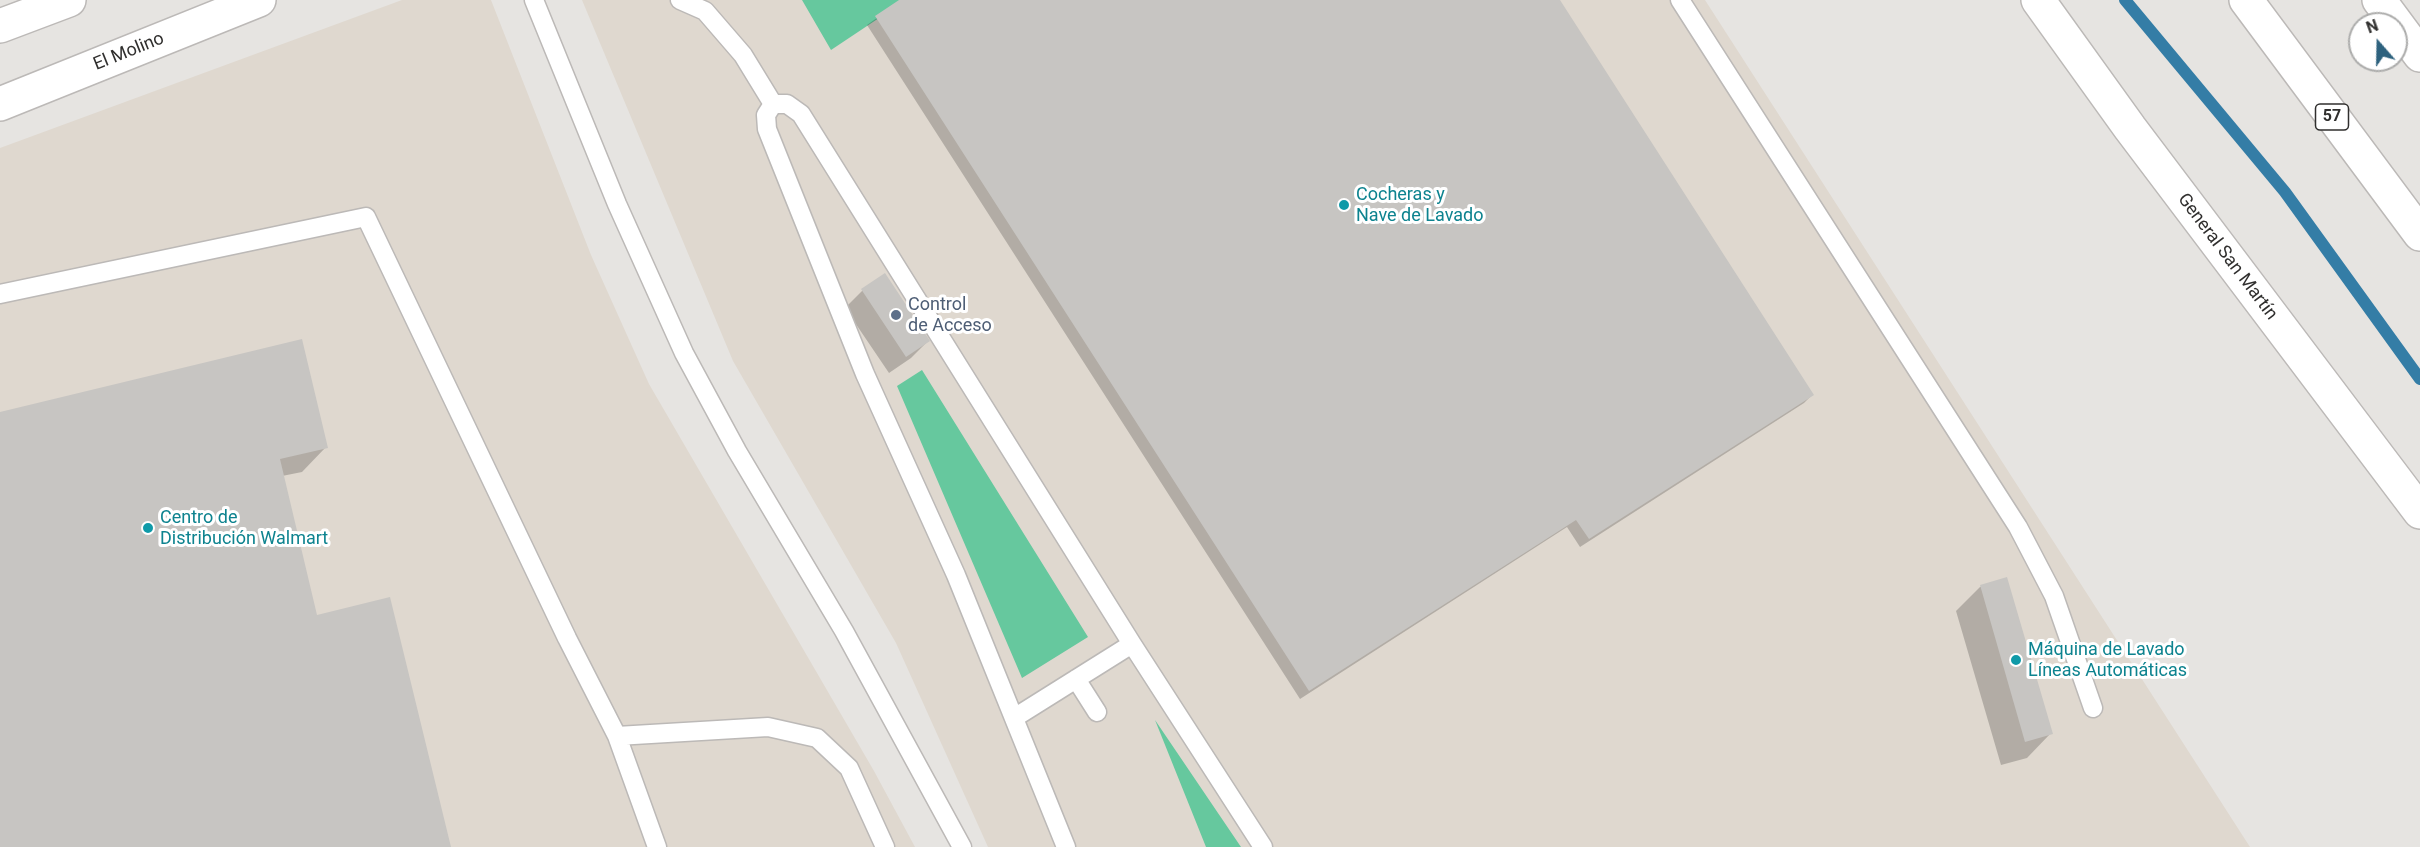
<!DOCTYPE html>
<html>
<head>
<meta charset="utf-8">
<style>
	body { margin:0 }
	#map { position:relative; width:2420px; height:847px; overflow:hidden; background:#e6e4e1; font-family:Roboto,sans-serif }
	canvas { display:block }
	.north { position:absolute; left:2348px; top:12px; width:60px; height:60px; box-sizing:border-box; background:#fff; border:2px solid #acacab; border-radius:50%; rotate:340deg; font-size:16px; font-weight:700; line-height:24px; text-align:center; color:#302f2e }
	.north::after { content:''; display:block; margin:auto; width:21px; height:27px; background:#2e627e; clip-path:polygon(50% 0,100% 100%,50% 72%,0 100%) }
</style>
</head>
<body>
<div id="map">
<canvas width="2420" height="847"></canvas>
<div class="north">N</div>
</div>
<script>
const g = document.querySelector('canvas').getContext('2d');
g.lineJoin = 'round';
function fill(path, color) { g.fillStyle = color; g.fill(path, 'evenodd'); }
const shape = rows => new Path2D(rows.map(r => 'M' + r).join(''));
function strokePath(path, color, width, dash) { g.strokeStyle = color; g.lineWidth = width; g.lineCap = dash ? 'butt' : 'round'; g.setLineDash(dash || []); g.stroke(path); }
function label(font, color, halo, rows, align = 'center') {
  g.font = font + ' Roboto,sans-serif'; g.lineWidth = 6; g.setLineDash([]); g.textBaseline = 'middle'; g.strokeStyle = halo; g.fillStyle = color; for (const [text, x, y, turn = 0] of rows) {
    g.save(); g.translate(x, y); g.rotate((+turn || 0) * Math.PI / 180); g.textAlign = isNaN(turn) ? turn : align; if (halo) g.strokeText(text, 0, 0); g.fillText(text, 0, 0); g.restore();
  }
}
const built = shape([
	[402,0,491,0,591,255,649,384,874,771,915,847,0,847,0,148],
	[582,0,1705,0,2250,847,988,847,896,643,733,361]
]);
const green = shape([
	[802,0,906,0,831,50],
	[922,370,1088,637,1022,678,897,386],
	[1155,720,1241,847,1206,847]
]);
const shadow = shape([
	[902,0,1558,0,1812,395,1804,403,1580,547,1567,527,1300,699,867,25],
	[885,275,928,341,911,358,889,373,845,308,862,291],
	[0,413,326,447,302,472,282,476,315,617,449,847,0,847],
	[2006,579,2051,733,2027,758,2001,765,1956,611,1980,587]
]);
const stream = shape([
	[2125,0,2285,192,2420,379]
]);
const building = shape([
	[899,0,1560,0,1814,395,1589,539,1576,520,1309,691,875,16],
	[885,273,930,341,906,357,861,289],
	[302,339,328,448,280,459,317,615,390,597,451,847,0,847,0,412],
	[2007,577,2053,734,2025,742,1980,585]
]);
const service = shape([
	[534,0,617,204,684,353,737,451,844,631,962,847],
	[680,0,705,11,743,55,773,104],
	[1680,0,2018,527,2054,596,2093,708],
	[773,104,787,104,801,114,1132,644,1263,847],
	[773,104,766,115,767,129,865,374,956,575,1066,847],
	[0,294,366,217,567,638,617,736,657,847],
	[1076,679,1097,712],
	[1014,718,1132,644],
	[617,736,768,727,817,738,849,768,885,847]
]);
const tertiary = shape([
	[2038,0,2130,128,2420,512],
	[0,26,69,0],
	[0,104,259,0]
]);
const motorway = shape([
	[2246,0,2420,234],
	[2379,0,2420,55]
]);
const markers = [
	[1344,205,6,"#0f9aa8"],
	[896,315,6,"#5c6f8a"],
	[148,528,6,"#0f9aa8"],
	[2016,660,6,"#0f9aa8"]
];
const shields = [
	[2332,117,33]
];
const shieldNames = [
	["57",2332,117]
];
const streetNames = [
	["El Molino",129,52,-22],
	["General San Martín",2227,257,53]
];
const cultureNames = [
	["Cocheras y",1356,195],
	["Nave de Lavado",1356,216],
	["Centro de",160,518],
	["Distribución Walmart",160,539],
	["Máquina de Lavado",2028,650],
	["Líneas Automáticas",2028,671]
];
const serviceNames = [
	["Control",908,305],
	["de Acceso",908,326]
];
fill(built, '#dfd8cf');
fill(green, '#66c89e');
fill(shadow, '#0003');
strokePath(stream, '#347da6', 12);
fill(building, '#c7c5c2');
strokePath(service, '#bcb9b7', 21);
strokePath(tertiary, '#bcb9b7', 36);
strokePath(motorway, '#bcb9b7', 36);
strokePath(service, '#fff', 18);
strokePath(tertiary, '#fff', 33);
strokePath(motorway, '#fff', 33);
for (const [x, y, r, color] of markers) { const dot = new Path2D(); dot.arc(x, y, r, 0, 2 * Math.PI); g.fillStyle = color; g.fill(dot); strokePath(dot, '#fff', 2); }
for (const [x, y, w] of shields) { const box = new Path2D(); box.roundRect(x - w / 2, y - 13, w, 26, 4.5); g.fillStyle = '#fff'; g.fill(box); strokePath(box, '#302f2e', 1.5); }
label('bold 16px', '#302f2e', null, shieldNames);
label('18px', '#302f2e', '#fff', streetNames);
label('18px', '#0d838f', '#fff', cultureNames, 'left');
label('18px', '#4e5e75', '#fff', serviceNames, 'left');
</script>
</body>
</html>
